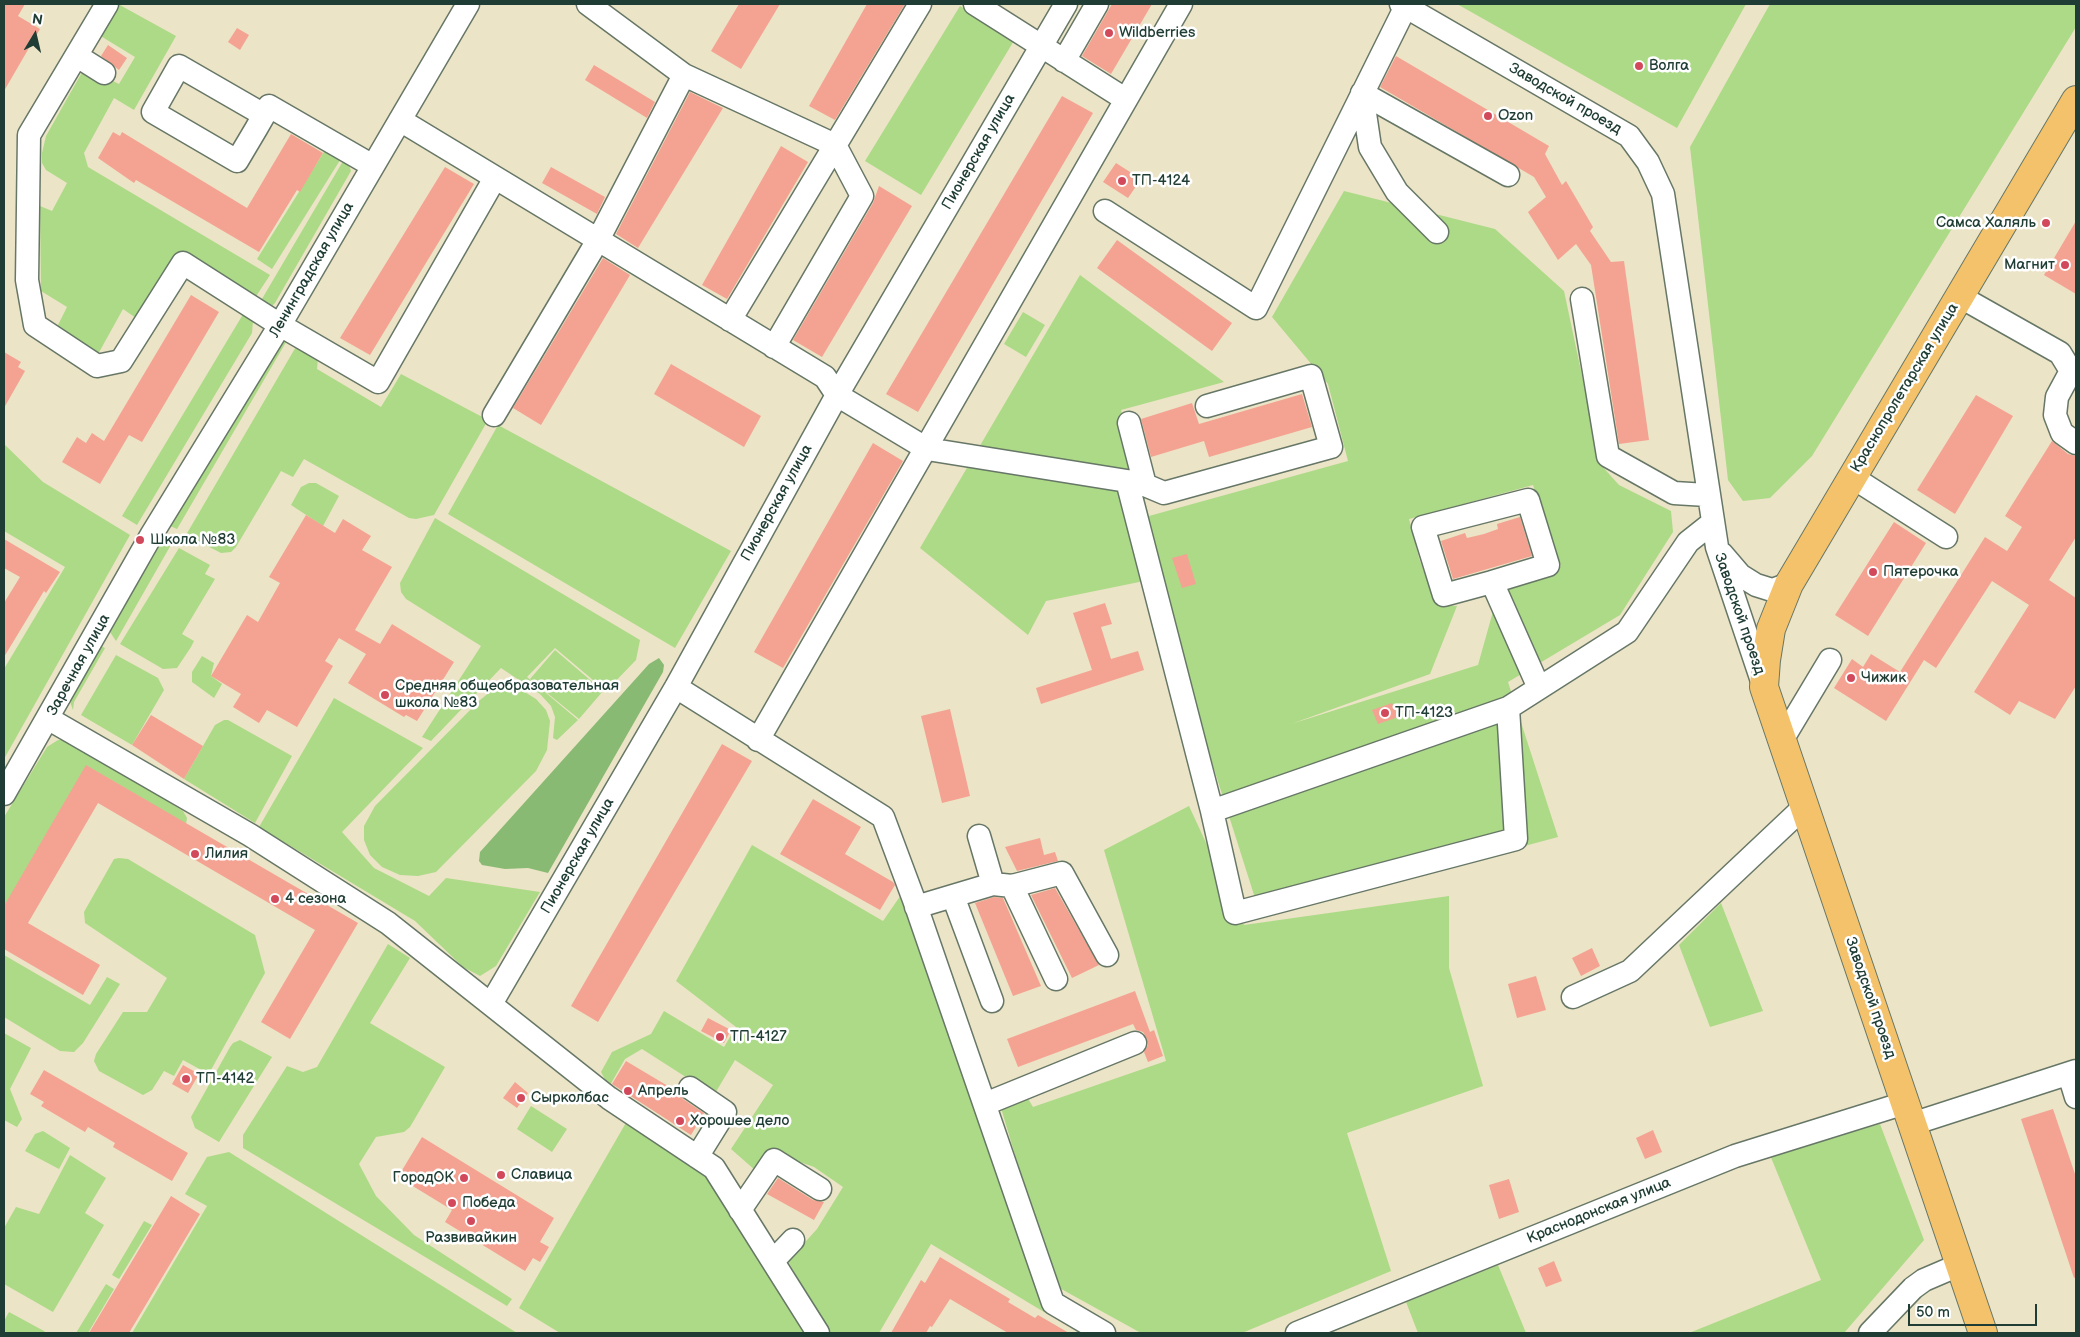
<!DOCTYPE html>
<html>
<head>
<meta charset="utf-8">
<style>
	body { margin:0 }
	#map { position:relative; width:2080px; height:1337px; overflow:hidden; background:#ece4c6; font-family:"Balsamiq Sans",sans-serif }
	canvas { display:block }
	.frame { position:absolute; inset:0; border:5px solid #1f3d34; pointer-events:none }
	.north { position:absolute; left:10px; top:10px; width:50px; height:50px; -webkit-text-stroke:4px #fff; paint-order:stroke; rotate:9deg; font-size:14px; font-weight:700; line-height:20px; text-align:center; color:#1f3d34 }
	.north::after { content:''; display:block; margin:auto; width:18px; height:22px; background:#1f3d34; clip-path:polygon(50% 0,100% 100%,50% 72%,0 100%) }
	.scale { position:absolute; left:1908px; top:1304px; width:129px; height:22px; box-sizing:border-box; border:2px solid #1f3d34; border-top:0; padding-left:6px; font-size:15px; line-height:18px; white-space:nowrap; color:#1f3d34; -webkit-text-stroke:4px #fff; paint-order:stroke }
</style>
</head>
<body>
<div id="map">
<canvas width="2080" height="1337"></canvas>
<div class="frame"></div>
<div class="north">N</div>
<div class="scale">50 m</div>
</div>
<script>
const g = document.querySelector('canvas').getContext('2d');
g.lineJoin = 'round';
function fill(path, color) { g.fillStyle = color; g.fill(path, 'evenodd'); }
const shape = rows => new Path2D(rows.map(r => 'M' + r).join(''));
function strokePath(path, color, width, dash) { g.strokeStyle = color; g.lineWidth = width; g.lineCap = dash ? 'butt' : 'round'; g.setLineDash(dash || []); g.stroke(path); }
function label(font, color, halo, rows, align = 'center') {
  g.font = font + ' "Balsamiq Sans",sans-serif'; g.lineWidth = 5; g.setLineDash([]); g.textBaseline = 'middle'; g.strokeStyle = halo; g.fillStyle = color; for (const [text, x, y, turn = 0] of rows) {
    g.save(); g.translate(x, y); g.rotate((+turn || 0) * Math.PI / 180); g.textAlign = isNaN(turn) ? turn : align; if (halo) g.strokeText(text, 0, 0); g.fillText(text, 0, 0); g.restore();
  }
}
const green = shape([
	[118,4,176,36,134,110,114,98,84,153,88,167,270,275,251,304,183,260,136,318,123,309,97,356,56,329,67,307,41,291,40,206,52,211,67,183,46,170,42,163,42,153,46,136,85,67,119,84,135,57,99,35],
	[1457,4,1746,4,1677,128],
	[1770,4,2076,4,2076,27,1812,456,1770,498,1743,501,1728,480,1690,147],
	[960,6,1015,39,921,195,865,161],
	[327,147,342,157,272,269,257,259],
	[346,156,351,171,275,303,271,307,259,304],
	[1344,191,1495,229,1564,291,1601,465,1619,485,1671,511,1673,532,1620,615,1508,682,1558,837,1261,917,1209,753,1202,755,1154,579,1046,601,1028,635,920,548,1080,275,1224,382,1121,410,1149,516,1348,461,1328,384,1272,317],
	[1533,485,1561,566,1499,590,1478,665,1291,724,1430,674,1457,606,1436,605,1419,558,1409,519],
	[245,311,253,321,252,333,137,525,122,516],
	[1023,312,1045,325,1026,357,1004,344],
	[289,337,177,529,168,525,278,339],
	[297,345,318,358,317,369,381,407,401,374,488,420,434,515,416,519,409,518,304,459,293,477,281,471,236,547,231,552,221,553,186,535],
	[498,425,731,551,675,648,448,514],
	[4,444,43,482,130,535,4,759,4,669,65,567,4,531],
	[309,483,316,483,339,496,323,526,291,505,301,487],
	[435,518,640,640,636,660,606,691,555,648,527,677,578,720,557,740,553,738,555,717,551,706,540,694,501,668,431,741,422,737,481,646,406,599,401,592,400,583],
	[163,540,172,543,116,641,110,632,112,627],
	[179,548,210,565,205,574,215,579,182,634,194,641,191,647,177,668,163,669,120,644],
	[99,645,105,648,74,702,73,710,69,699],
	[555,650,603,691,579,719,530,679],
	[116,655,158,678,164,690,132,745,81,715],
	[202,656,214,663,211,676,222,684,214,698,192,682,192,672],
	[511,688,523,691,536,699,546,710,550,721,547,750,536,771,436,872,418,876,400,875,382,867,370,855,364,840,364,826,375,806,480,700,490,692],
	[334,698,423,748,342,832,374,868,429,896,446,878,540,892,496,966,480,976,463,967,415,921,259,827],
	[224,720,228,720,292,756,255,823,184,779,215,725],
	[58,740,66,740,75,743,183,811,187,818,186,824,92,769,4,919,4,817,47,747],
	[1189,806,1244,925,1449,896,1449,968,1483,1086,1347,1133,1391,1271,1242,1333,1141,1333,1054,1285,1001,1108,1027,1097,1033,1107,1166,1061,1104,850],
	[752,845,883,921,903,892,1049,1315,931,1244,879,1333,829,1333,788,1261,817,1229,843,1187,814,1167,772,1152,756,1171,731,1149,773,1085,735,1060,714,1095,642,1049,625,1059,609,1087,601,1072,612,1052,651,1034,664,1011,724,1047,736,1027,676,981],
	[119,858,128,859,255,935,265,973,207,1077,199,1079,203,1071,183,1060,174,1076,164,1071,152,1090,143,1095,99,1071,94,1061,96,1054,123,1012,147,1012,167,978,85,923,84,912,114,859],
	[1721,903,1763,1011,1710,1027,1679,945],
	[388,944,410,958,370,1023,445,1067,410,1127,404,1132,376,1137,359,1164,376,1196,414,1235,512,1299,507,1306,243,1148,243,1135,287,1066,303,1072,317,1067],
	[4,955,90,1005,107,977,120,984,83,1043,74,1052,60,1051,4,1017],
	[4,1033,31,1048,10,1089,22,1119,17,1127,4,1120],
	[240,1040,272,1057,219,1142,195,1128,191,1117,230,1047,233,1043],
	[531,1106,567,1129,552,1152,517,1129],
	[627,1121,715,1178,808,1333,560,1333,519,1308],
	[1880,1124,1924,1240,1844,1333,1689,1333,1821,1280,1770,1155],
	[43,1131,70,1148,59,1169,25,1151,35,1134],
	[229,1152,517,1333,132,1333,207,1206,185,1194,207,1157],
	[70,1155,106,1178,85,1213,104,1225,53,1312,4,1284,4,1228,16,1207,39,1214],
	[144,1221,152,1225,119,1279,112,1275],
	[1498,1265,1526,1333,1418,1333,1406,1302],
	[106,1284,114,1289,88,1333,76,1333],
	[9,1312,44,1331,46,1333,4,1333,4,1321]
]);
const forest = shape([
	[659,658,664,665,663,672,548,873,528,868,505,869,482,865,479,861,480,852,649,664]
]);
const building = shape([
	[4,4,25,4,18,16,40,29,4,91],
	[739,4,780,4,741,69,711,51],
	[867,4,905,4,835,120,809,106],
	[1112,4,1152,4,1111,74,1082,56],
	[237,28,249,35,240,50,228,42],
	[108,45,127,58,119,70,101,56],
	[1396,56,1549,146,1545,154,1562,185,1566,181,1593,227,1590,231,1611,262,1624,261,1649,440,1619,444,1591,265,1576,244,1558,260,1528,212,1546,197,1534,177,1380,87],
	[594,65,655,102,647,118,585,80],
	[690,92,723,108,638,248,616,234],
	[1062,96,1093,113,918,412,886,394],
	[113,132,120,136,122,132,247,208,291,134,323,153,300,192,297,190,259,252,136,180,134,183,98,158],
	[781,146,808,162,727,299,702,285],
	[1116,163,1141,179,1128,198,1103,182],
	[445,167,474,184,370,355,340,338],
	[551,167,605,197,597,214,542,183],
	[879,186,912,206,822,357,793,340,873,203],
	[2076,221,2076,294,2044,275],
	[1117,240,1232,323,1212,351,1097,268],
	[603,258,630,275,541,425,513,408],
	[191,295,219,312,142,442,129,435,100,484,62,462,77,437,86,443,92,433,104,441],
	[4,352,21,362,18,367,25,371,4,408],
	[671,364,761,416,744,447,654,394],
	[1302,394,1312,427,1209,457,1204,441,1151,457,1141,419,1192,403,1199,424],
	[1976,395,2013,416,1955,514,1917,490],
	[2052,441,2068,454,2076,456,2076,537,2049,580,2076,598,2076,686,2055,719,2019,701,2010,715,1974,692,2029,605,1992,581,1936,668,1924,660,1886,721,1834,688,1852,659,1863,667,1871,654,1900,672,1985,537,2007,551,2022,527,2005,516],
	[873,443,903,461,783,668,754,652],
	[306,515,335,533,343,519,371,536,362,550,392,567,355,630,380,644,392,624,454,662,417,721,406,715,404,717,348,683,366,654,339,638,325,661,333,666,297,727,267,710,259,723,233,707,241,694,211,676,247,615,258,622,280,583,269,577],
	[1520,517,1532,556,1453,579,1441,541,1465,533,1467,538,1484,534,1498,529,1497,524],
	[1894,522,1926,543,1868,636,1835,615],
	[4,539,60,572,46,593,44,591,4,657,4,603,20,577,4,568],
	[1187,554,1196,584,1182,588,1172,558],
	[1105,603,1112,624,1101,627,1111,659,1138,651,1144,670,1041,704,1036,688,1092,670,1073,613],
	[1392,703,1398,717,1378,724,1372,710],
	[950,709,970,796,942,803,921,716],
	[151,715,203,746,184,779,132,745],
	[722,744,752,761,598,1022,571,1006],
	[86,765,358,923,290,1039,261,1022,315,930,98,803,28,923,100,965,83,995,4,949,4,906],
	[813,799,861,827,845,854,893,882,895,885,880,910,780,854],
	[1040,838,1044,855,1055,852,1058,861,1017,871,1005,847],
	[1055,888,1099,965,1072,978,1031,895],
	[994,897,1003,898,1041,986,1013,996,975,903],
	[1592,948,1600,966,1581,976,1572,958],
	[1536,976,1546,1010,1517,1018,1508,984],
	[1135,991,1150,1032,1154,1030,1163,1056,1148,1062,1144,1052,1148,1045,1147,1039,1143,1032,1136,1030,1133,1024,1018,1067,1007,1039],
	[708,1018,731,1030,724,1043,701,1031],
	[626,1061,678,1092,683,1099,704,1113,691,1135,612,1084],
	[183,1065,199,1074,188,1093,172,1084],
	[44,1070,188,1153,172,1181,113,1147,115,1143,88,1127,85,1132,41,1106,44,1102,30,1094],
	[515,1082,528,1093,517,1108,503,1098],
	[2053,1109,2076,1177,2076,1277,2074,1278,2021,1119],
	[1653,1130,1662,1152,1645,1159,1636,1138],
	[422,1137,554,1218,540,1242,549,1247,540,1262,533,1258,525,1271,445,1222,452,1210,398,1177],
	[778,1178,813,1200,824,1202,814,1220,767,1194],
	[1509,1179,1519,1212,1499,1219,1489,1185],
	[171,1196,200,1214,129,1333,89,1333],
	[940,1257,1010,1299,1008,1302,1035,1318,1038,1315,1069,1333,1008,1333,950,1299,932,1327,930,1326,926,1333,891,1333,921,1280,925,1283],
	[1554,1261,1562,1281,1546,1287,1538,1268]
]);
const minor = shape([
	[107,4,29,135,27,280,35,325,97,366,121,361,183,263,280,325,378,382,495,178],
	[588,4,684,75,835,145,862,196,774,347],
	[975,4,1125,99],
	[1401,4,1629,136,1648,162,1663,194,1717,547,1763,684],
	[77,56,104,73],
	[1064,61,1097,4],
	[264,115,179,66,153,112,237,161,256,129,264,115,269,106,373,166],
	[400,120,825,377,837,395,927,449,1127,481,1145,485,1164,493,1331,447,1311,376,1207,406],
	[1105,211,1256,308,1406,6],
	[1437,232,1397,192,1370,147,1362,93,1508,175],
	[1959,296,2060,353,2071,371,2057,397,2055,415,2062,433,2076,443],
	[1582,299,1608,456,1674,493,1707,495],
	[730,320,920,4],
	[494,415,598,240,684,75],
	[1129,423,1145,485],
	[1852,477,1946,537],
	[1127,481,1212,811,1235,913,1516,839,1508,708],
	[1722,554,1740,575,1756,585,1772,590,1789,584],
	[1492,582,1548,565,1528,500,1423,527,1444,595,1492,582,1539,688],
	[676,687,883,817,914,900,1053,1303,1104,1333],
	[49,719,250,835,388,923,609,1098,714,1168,818,1333],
	[758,740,1181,4],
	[1782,740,1830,660],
	[4,794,152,534,280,325,468,4],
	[1212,811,1508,708,1627,632,1688,542,1712,523],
	[979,836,993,884],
	[1012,886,1056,979],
	[953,896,992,1001],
	[916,907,993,884,1012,886,1062,873,1107,955],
	[1573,997,1630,971,1804,807],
	[491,1004,676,687,837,395,1066,4],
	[2069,1074,2076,1097],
	[690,1088,725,1112,697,1157],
	[985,1104,1135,1043],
	[1912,1124,2076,1071],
	[740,1210,774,1160,820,1189],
	[773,1261,793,1240],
	[1297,1333,1735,1156,1905,1103],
	[1870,1333,1913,1288,1924,1280,1959,1265]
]);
const major = shape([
	[1983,1333,1764,687,1766,660,1771,629,1789,584,2076,100]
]);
const markers = [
	[1109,33,5,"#d1495b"],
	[1639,66,5,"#d1495b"],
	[1488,116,5,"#d1495b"],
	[1122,181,5,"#d1495b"],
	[2046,223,5,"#d1495b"],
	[2065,265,5,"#d1495b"],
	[140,540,5,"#d1495b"],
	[1873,572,5,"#d1495b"],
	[1851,678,5,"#d1495b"],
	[385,695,5,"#d1495b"],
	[1385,713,5,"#d1495b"],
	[195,854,5,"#d1495b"],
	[275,899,5,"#d1495b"],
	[720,1037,5,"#d1495b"],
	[186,1079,5,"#d1495b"],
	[628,1091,5,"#d1495b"],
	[521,1098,5,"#d1495b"],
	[680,1121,5,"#d1495b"],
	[501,1175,5,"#d1495b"],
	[464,1178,5,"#d1495b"],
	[452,1203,5,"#d1495b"],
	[471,1221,5,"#d1495b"]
];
const poiNames = [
	["Wildberries",1119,33],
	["Волга",1649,66],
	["Ozon",1498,116],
	["ТП-4124",1132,181],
	["Самса Халяль",2036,223,"right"],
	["Магнит",2055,265,"right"],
	["Школа №83",150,540],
	["Пятерочка",1883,572],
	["Чижик",1861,678],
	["Средняя общеобразовательная",395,686],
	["школа №83",395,703],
	["ТП-4123",1395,713],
	["Лилия",205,854],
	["4 сезона",285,899],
	["ТП-4127",730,1037],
	["ТП-4142",196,1079],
	["Апрель",638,1091],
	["Сырколбас",531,1098],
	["Хорошее дело",690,1121],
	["Славица",511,1175],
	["ГородОК",454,1178,"right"],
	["Победа",462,1203],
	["Развивайкин",471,1238,"center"]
];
const streetNames = [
	["Заводской проезд",1565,99,30],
	["Пионерская улица",979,152,-60],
	["Ленинградская улица",312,270,-60],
	["Краснопролетарская улица",1905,388,-59],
	["Пионерская улица",777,503,-61],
	["Заводской проезд",1739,614,71],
	["Заречная улица",79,665,-61],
	["Пионерская улица",578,856,-60],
	["Заводской проезд",1870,998,71],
	["Краснодонская улица",1599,1211,-22]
];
fill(green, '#acda87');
fill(forest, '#89ba74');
fill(building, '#f4a392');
strokePath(minor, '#677767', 25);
strokePath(major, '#677767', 30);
strokePath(minor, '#fff', 22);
strokePath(major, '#f3c26a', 28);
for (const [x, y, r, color] of markers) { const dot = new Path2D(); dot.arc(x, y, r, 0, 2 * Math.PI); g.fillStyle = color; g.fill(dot); strokePath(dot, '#fff', 2); }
label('15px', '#1f3d34', '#fff', poiNames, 'left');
label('15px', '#1f3d34', '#fff', streetNames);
</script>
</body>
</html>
